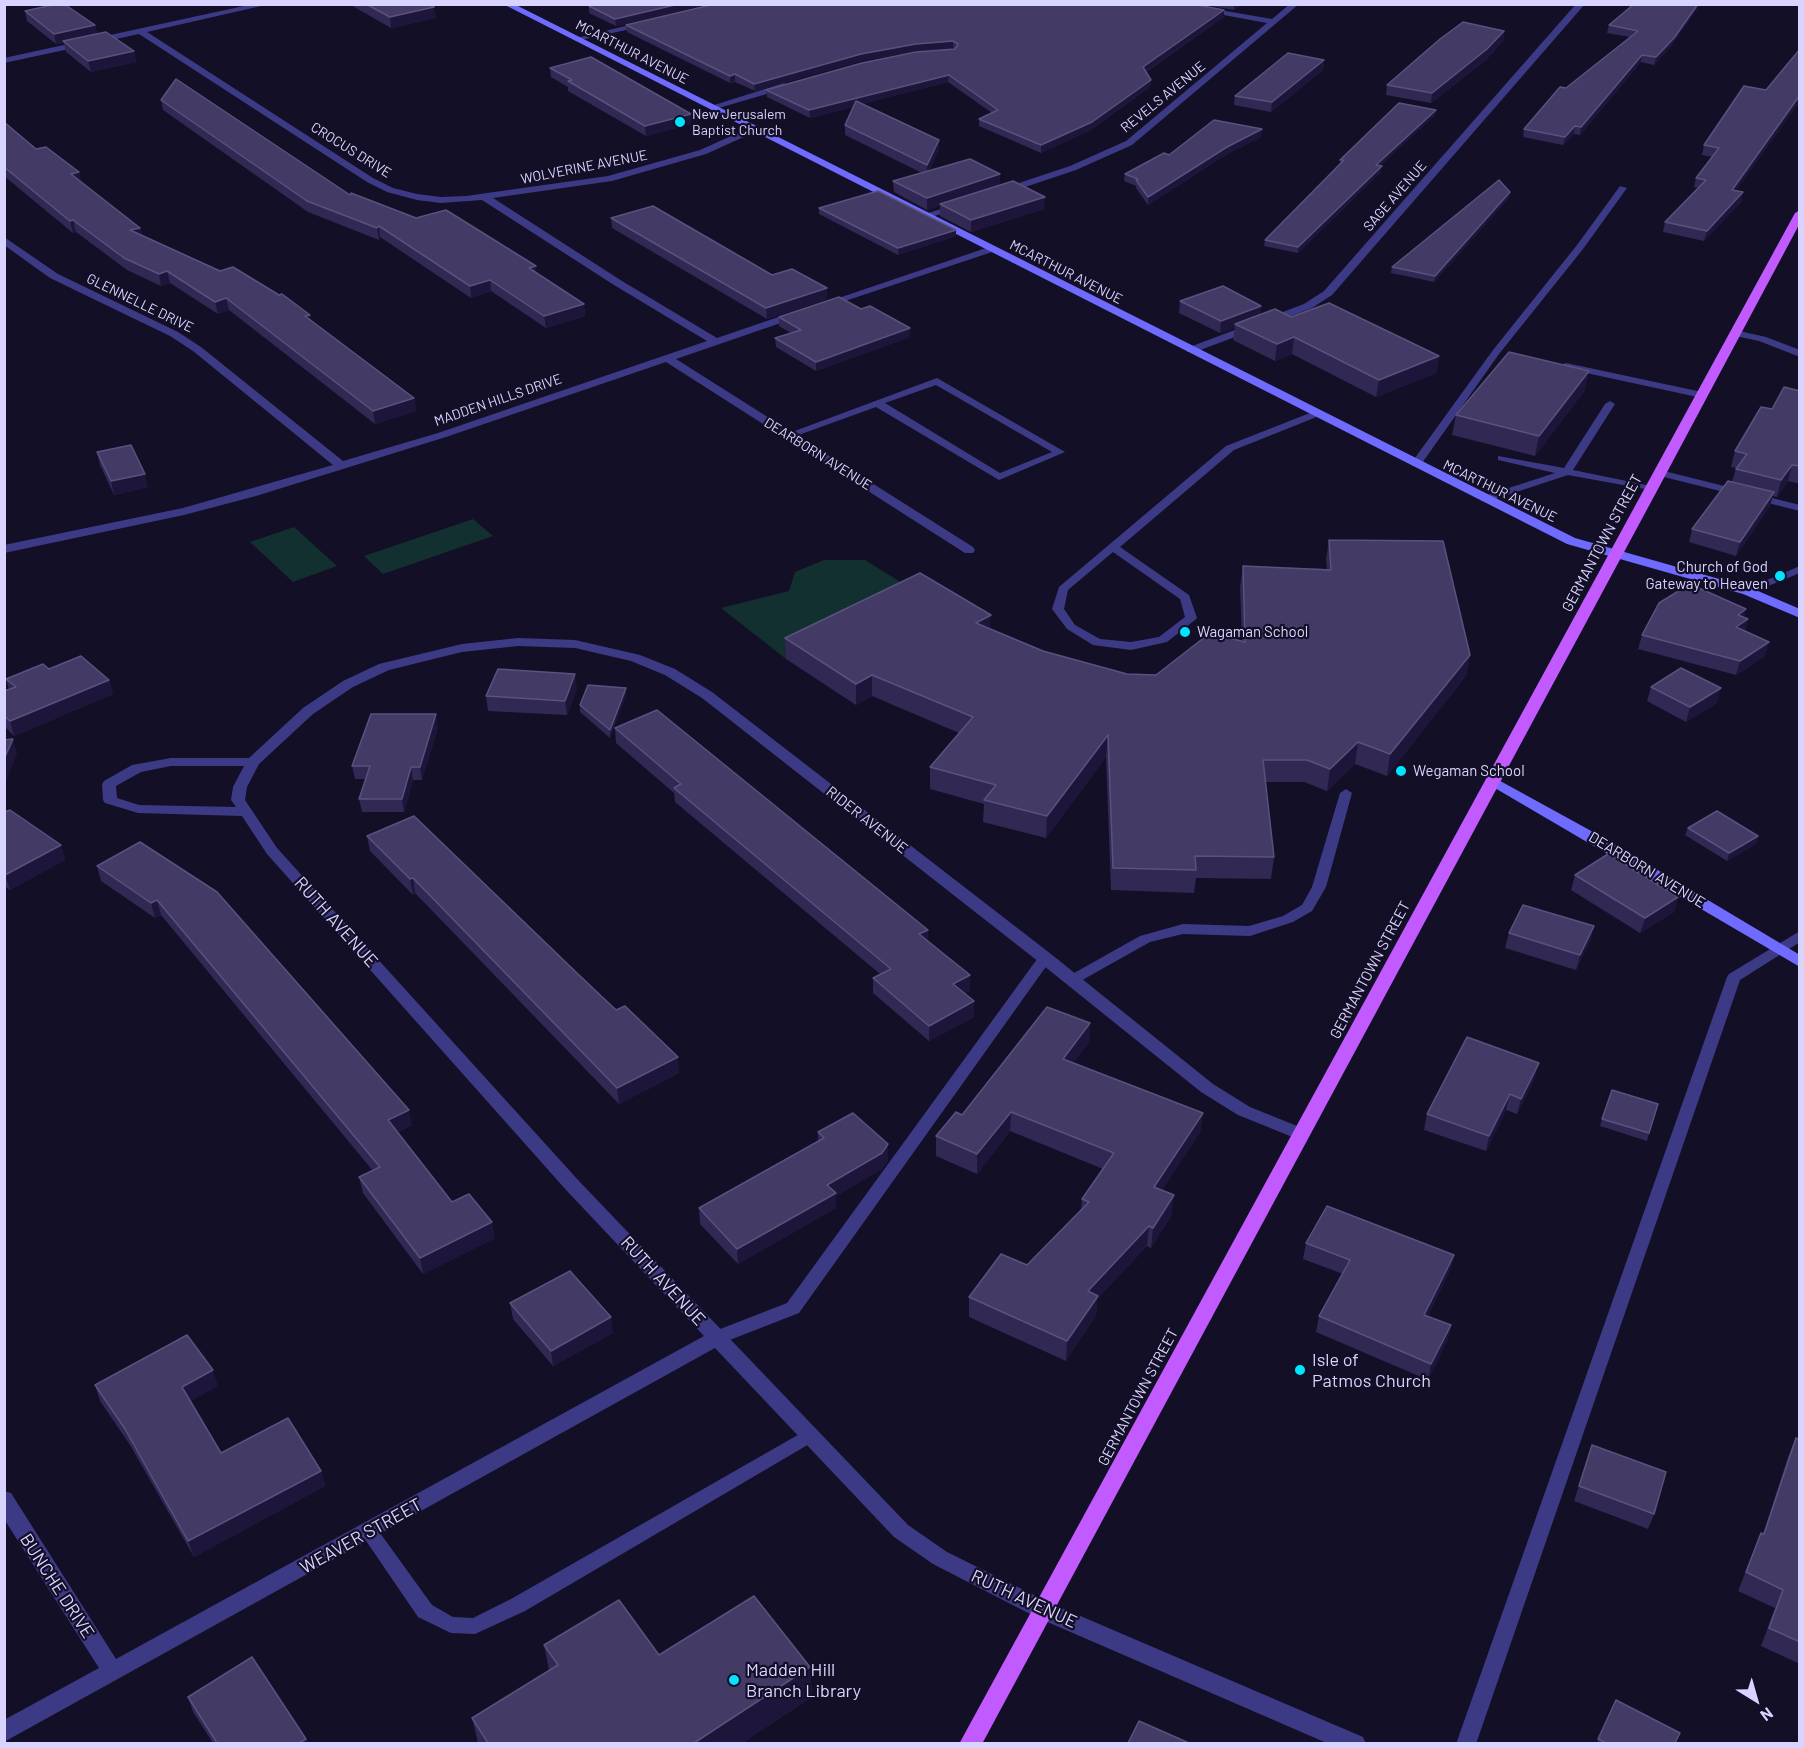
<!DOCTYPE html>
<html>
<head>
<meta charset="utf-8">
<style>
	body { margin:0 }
	#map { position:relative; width:1804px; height:1748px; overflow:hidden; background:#130f26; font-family:Barlow,sans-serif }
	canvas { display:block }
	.frame { position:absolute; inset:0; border:6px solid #d9d4ff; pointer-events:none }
	.north { position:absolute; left:1726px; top:1670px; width:60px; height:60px; -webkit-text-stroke:4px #130f26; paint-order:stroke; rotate:143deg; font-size:16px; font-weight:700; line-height:24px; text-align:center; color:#d9d4ff }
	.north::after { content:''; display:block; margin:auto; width:21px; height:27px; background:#d9d4ff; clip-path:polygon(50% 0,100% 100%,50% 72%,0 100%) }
</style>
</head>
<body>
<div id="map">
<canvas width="1804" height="1748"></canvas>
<div class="frame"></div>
<div class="north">N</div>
</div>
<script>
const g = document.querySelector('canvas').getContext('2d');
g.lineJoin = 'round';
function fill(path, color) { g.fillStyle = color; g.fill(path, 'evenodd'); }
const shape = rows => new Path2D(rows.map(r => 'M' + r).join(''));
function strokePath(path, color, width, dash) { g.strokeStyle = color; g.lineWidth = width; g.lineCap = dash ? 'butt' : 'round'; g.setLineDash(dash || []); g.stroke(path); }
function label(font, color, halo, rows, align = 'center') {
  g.font = font + ' Barlow,sans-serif'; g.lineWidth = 4.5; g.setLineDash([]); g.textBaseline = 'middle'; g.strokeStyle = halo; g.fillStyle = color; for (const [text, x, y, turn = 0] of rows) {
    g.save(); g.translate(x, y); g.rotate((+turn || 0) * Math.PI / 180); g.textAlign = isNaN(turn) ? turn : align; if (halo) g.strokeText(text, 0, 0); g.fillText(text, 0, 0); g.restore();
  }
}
const green = shape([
	[473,519,493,536,383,574,364,556],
	[294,527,337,566,293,582,250,542],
	[824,560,865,560,920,594,786,659,721,608,789,591,795,572]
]);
const lane = shape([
	[1620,186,1627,188,1583,249,1499,354,1420,466,1412,466,1412,462,1493,350,1577,245,1620,186],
	[1566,363,1702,392,1707,395,1702,398,1563,368,1563,364,1566,363],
	[937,378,1065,452,999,480,876,407,793,437,785,437,784,435,937,378],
	[936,385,1052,452,1000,473,885,403,936,385],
	[1610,401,1615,404,1573,470,1656,487,1656,491,1568,475,1489,501,1481,501,1481,497,1555,473,1498,460,1498,456,1564,468,1605,404,1610,401],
	[1315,411,1319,412,1319,416,1234,450,1120,547,1189,595,1197,618,1195,620,1167,642,1131,650,1093,645,1067,629,1052,609,1059,587,1226,446,1315,411],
	[1113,552,1180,599,1185,617,1159,637,1131,642,1100,639,1075,625,1064,609,1068,590,1113,552],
	[1660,470,1800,505,1800,511,1656,475,1655,473,1660,470],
	[1800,566,1800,573,1751,593,1747,594,1741,591,1800,566],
	[1346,789,1352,793,1326,887,1312,911,1293,922,1250,936,1183,934,1150,942,1077,983,1067,983,1065,980,1067,977,1140,936,1183,924,1249,926,1283,916,1302,905,1312,887,1340,793,1346,789],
	[1800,931,1800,942,1740,980,1476,1744,1456,1744,1727,977,1729,974,1800,931],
	[1045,953,1050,955,1052,958,1050,961,799,1313,722,1343,716,1345,710,1343,708,1338,710,1333,787,1303,1040,955,1045,953],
	[810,1428,816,1430,819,1435,816,1440,525,1611,475,1634,451,1633,418,1617,360,1532,363,1526,369,1524,375,1526,432,1605,453,1617,473,1618,511,1599,810,1428]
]);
const street = shape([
	[253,4,270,4,147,32,373,178,393,188,417,194,441,197,466,196,608,176,700,150,751,127,757,127,757,131,706,154,612,181,493,198,622,281,717,338,793,312,801,312,801,316,676,359,973,547,975,550,973,553,965,553,666,362,446,437,256,496,184,515,4,553,4,545,183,508,333,465,193,351,170,336,50,278,4,245,4,237,58,274,178,332,201,347,343,461,438,433,707,341,614,285,482,200,441,203,417,200,387,192,367,182,139,34,4,63,4,58,253,4],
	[1164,4,1185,4,1272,19,1290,4,1299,4,1132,145,1076,170,1007,193,1001,193,1001,189,1070,166,1126,141,1267,23,1164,4],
	[1576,4,1585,4,1332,295,1312,308,1195,352,1187,352,1187,348,1304,304,1324,291,1576,4],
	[646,21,649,21,649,25,576,41,572,39,646,21],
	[784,83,788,86,787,88,712,110,708,107,784,83],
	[959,203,962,204,962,208,927,218,922,215,959,203],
	[992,246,997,249,995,251,827,307,818,305,992,246],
	[1735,330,1766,337,1800,350,1800,357,1759,341,1731,335,1730,333,1735,330],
	[518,638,575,640,640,655,675,669,712,692,1051,954,1213,1084,1250,1107,1307,1130,1310,1134,1307,1138,1301,1140,1295,1138,1238,1115,1201,1092,1039,962,702,698,665,675,631,661,575,648,518,646,462,652,389,670,353,687,313,714,259,764,247,787,245,800,277,848,579,1181,908,1525,947,1552,1050,1603,1363,1737,1366,1744,1329,1744,1036,1617,933,1564,894,1537,715,1348,4,1742,4,1720,99,1668,4,1519,4,1491,11,1493,116,1659,704,1336,567,1191,267,854,242,816,138,813,105,803,103,800,102,784,104,781,132,765,171,758,249,758,303,708,343,681,379,664,462,644,518,638],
	[171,766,244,766,233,787,231,800,236,807,139,805,117,798,116,786,141,772,171,766]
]);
const secondary = shape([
	[503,4,514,4,1575,538,1751,588,1800,609,1800,618,1743,594,1567,544,503,4],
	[1493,777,1604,838,1800,955,1800,967,1488,784,1486,781,1488,778,1493,777]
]);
const primary = shape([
	[1800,210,1800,223,1658,489,982,1744,959,1744,1795,213,1800,210]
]);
const wall = shape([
	[349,4,429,4,436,18,391,28],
	[587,4,708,4,616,26,589,13,589,6,590,6],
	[1201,4,1242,4,1234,10],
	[1634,4,1672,45,1654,65,1641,62,1580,135,1574,134,1563,145,1523,137,1524,129,1566,88,1630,37,1607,33,1609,25],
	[1224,10,1224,17,1146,72,1151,80,1150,87,1091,130,1041,153,979,126,979,119,992,113,948,82,862,104,939,150,929,171,1000,174,1000,185,1044,209,971,232,940,216,940,205,927,210,894,192,893,181,922,173,845,135,845,125,853,107,810,118,767,97,766,90,955,49,953,48,916,51,861,61,755,91,735,82,730,83,627,32,626,25],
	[25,11,95,25,97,34,134,51,136,62,91,72,66,52,64,43,56,44,27,21],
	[1504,31,1503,41,1486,60,1431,103,1386,95,1387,85],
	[1800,49,1800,101,1736,190,1743,192,1741,202,1704,241,1663,232,1665,222,1698,188,1694,187,1696,178,1712,157,1702,155,1704,145,1766,90],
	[1324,60,1323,70,1271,112,1234,105,1235,96],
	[550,68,691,124,646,136,568,91,568,87,551,77],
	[161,100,350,195,537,273,584,304,585,316,546,328,491,291,471,298,380,237,379,240,308,212,163,110],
	[1436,110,1435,115,1380,166,1381,172,1298,253,1264,246,1265,240,1340,165,1340,160],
	[4,122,36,149,79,172,81,182,140,228,142,236,311,321,414,398,416,411,375,424,229,310,218,314,170,283,161,286,127,270,76,232,73,233,4,176],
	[1262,129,1261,137,1227,154,1148,205,1136,188,1136,186,1124,181,1125,174,1169,155],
	[1510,192,1509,198,1434,282,1391,273,1392,267],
	[819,208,956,236,898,255,819,214],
	[611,218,772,275,827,288,827,299,767,319,612,228],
	[1180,301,1261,306,1260,314,1291,317,1439,356,1436,373,1376,397,1292,354,1275,361,1233,340,1235,328,1220,333,1179,313],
	[779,317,910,337,816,371,776,347,775,338,791,333,779,326],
	[1585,390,1535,456,1452,435,1456,415],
	[1800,391,1800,484,1788,481,1777,497,1773,496,1770,506,1736,556,1689,542,1692,529,1732,482,1736,468,1731,467,1735,451,1772,409],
	[97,452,148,487,114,495,100,465],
	[1329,540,1470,655,1466,676,1387,776,1355,764,1327,791,1304,782,1265,782,1274,857,1271,879,1196,878,1194,893,1111,890,1106,757,1046,838,983,822,984,804,930,789,930,767,959,733,872,696,856,705,786,659,785,638,990,629,1043,651,1127,674,1156,675,1242,642,1240,587,1243,566,1327,569,1326,560],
	[1744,618,1748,619,1745,631,1765,656,1736,675,1638,649,1642,635],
	[49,669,109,680,113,694,14,736,4,726,4,691,9,689,6,679],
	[1651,687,1717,703,1686,722,1647,701],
	[577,688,567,715,488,711,486,696],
	[626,688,626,695,610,738,580,712,580,705],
	[438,727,422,780,413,780,404,812,362,812,359,799,366,779,355,779,352,766],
	[615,728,928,942,970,975,970,991,965,993,974,1001,974,1017,929,1041,873,993,873,978,880,974,675,802,674,793,616,743],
	[4,812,61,845,65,860,10,890,4,886],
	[1688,828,1758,836,1756,844,1727,861,1685,835],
	[367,836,579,975,679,1073,619,1104,415,893,413,895,370,851],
	[140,842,412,1125,397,1133,452,1202,495,1238,423,1274,363,1193,359,1177,373,1171,161,915,155,918,101,881,97,866],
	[1575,875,1678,897,1674,912,1640,933,1571,890],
	[1594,926,1590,941,1576,970,1505,948,1509,933],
	[1090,1023,1089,1042,1073,1063,1203,1113,1200,1132,1162,1190,1172,1214,1151,1248,1147,1246,1097,1299,1096,1315,1066,1361,969,1317,969,1297,1027,1265,1081,1210,1082,1199,1103,1169,1010,1131,977,1174,936,1156,936,1136,962,1115],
	[1535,1078,1517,1114,1506,1110,1486,1151,1424,1130,1427,1114],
	[1658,1104,1647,1141,1600,1126,1602,1119],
	[818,1132,888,1160,882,1169,836,1196,836,1208,738,1264,700,1224,699,1208,818,1142],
	[1306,1243,1454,1255,1450,1270,1428,1316,1451,1325,1447,1341,1428,1380,1316,1332,1319,1316,1343,1274,1303,1259],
	[510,1303,613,1333,553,1366,513,1319],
	[95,1385,218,1386,190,1401,221,1453,321,1471,325,1486,194,1557,130,1445,100,1401],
	[1796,1438,1800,1440,1800,1664,1761,1646,1775,1608,1738,1591,1761,1533,1763,1534,1788,1457],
	[1592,1445,1654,1514,1648,1529,1574,1501],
	[544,1645,810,1667,812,1697,742,1743,478,1743,472,1718,549,1670],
	[188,1697,306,1739,308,1743,213,1743,193,1712],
	[1598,1739,1675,1743,1597,1743]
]);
const shadedWall = shape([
	[679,4,708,4,616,26,615,19],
	[1234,4,1242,4,1234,10],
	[1698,4,1701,4,1672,45,1654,65,1656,57],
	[434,7,436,18,391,28,390,17],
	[1224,10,1224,17,1142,74,1143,67],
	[95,25,97,35,63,41,64,43,56,44,54,34],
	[1504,31,1503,41,1486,60,1431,103,1432,93],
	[953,41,953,48,916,51,861,61,755,91,754,84,861,54,916,44],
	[134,51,136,62,91,72,88,61],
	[1642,55,1641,62,1580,135,1581,127],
	[1324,60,1323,70,1271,112,1272,102],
	[735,74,735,82,730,83,730,76],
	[949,75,948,82,810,118,809,110],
	[1151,80,1150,87,1091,130,1041,153,1041,145],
	[1800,95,1800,101,1730,199,1732,190],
	[1436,110,1435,115,1375,171,1376,165],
	[691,114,691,124,646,136,645,126],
	[1575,126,1574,134,1563,145,1565,137],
	[1262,129,1261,137,1227,154,1148,205,1148,197,1227,147],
	[939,140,939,150,927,175,927,165],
	[1382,166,1381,172,1298,253,1298,247],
	[79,172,82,184,71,174],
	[1000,174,1000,186,940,204,940,205,927,210,927,198],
	[1510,192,1509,198,1434,282,1435,276],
	[1743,192,1741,202,1704,241,1707,231],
	[1045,197,1044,209,971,232,971,220],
	[73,220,76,232,73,233,70,221],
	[379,226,380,237,379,240,377,228],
	[140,228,143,240,130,230],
	[956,230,956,236,898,255,898,248],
	[536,266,537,278,529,268],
	[167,271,170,283,161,286,159,274],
	[490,280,491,291,471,298,470,286],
	[827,288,827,299,767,319,766,308],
	[226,298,229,310,218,314,215,302],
	[584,304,585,316,546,328,544,316],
	[1261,306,1260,318,1235,324,1235,328,1220,333,1221,321],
	[310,315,312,327,305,316],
	[910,328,910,337,816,371,816,362],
	[1294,337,1292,354,1275,361,1277,344],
	[1439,356,1436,373,1376,397,1379,380],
	[1589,371,1585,390,1535,456,1539,436],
	[414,398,416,411,375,424,373,411],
	[1792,465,1788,481,1777,497,1781,480],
	[145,474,148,487,114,495,111,481],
	[1774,492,1770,506,1736,556,1740,542],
	[1746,609,1743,623,1748,619,1744,634,1732,641,1738,615],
	[991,615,990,636,976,623],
	[1769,642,1765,656,1736,675,1740,661],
	[1470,655,1466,676,1387,776,1390,754],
	[575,674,577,688,567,715,565,701],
	[872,675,872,696,856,705,856,684],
	[109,680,113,694,14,736,10,721],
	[626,688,626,695,610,738,610,730],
	[1721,688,1717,703,1686,722,1690,707],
	[436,714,438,727,422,780,420,767],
	[1108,735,1106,757,1046,838,1047,816],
	[13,739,17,754,4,786,4,759],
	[1358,742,1355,764,1327,791,1330,769],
	[411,767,413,780,404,812,402,799],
	[1758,836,1756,844,1727,861,1729,853],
	[61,845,65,860,10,890,5,875],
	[413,878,415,893,413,895,410,879],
	[1678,897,1674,912,1640,933,1645,918],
	[157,900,161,915,155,918,151,903],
	[1594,926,1590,941,1576,970,1580,955],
	[928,930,928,945,919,934],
	[970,975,970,991,953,1000,953,984],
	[974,1001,974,1017,929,1041,929,1026],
	[1090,1023,1089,1042,1062,1078,1063,1059],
	[678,1057,679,1073,619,1104,617,1088],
	[1539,1063,1535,1078,1517,1114,1521,1099],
	[1510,1094,1506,1110,1486,1151,1489,1136],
	[409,1110,412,1125,391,1136,388,1120],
	[1011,1112,1010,1131,977,1174,977,1154],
	[1203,1113,1200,1132,1152,1206,1154,1187],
	[888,1144,888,1160,882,1169,836,1196,836,1208,738,1264,737,1249,827,1185],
	[1174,1195,1172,1214,1151,1248,1153,1228],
	[492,1222,495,1238,423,1274,420,1258],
	[1149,1226,1147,1246,1097,1299,1096,1315,1066,1361,1067,1341,1088,1291],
	[1454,1255,1450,1270,1421,1330,1424,1315],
	[611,1317,613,1333,553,1366,551,1351],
	[1451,1325,1447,1341,1428,1380,1431,1364],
	[213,1370,218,1386,187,1403,182,1387],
	[321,1471,325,1486,194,1557,188,1541],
	[810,1667,812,1697,742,1743,694,1743],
	[306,1739,308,1743,299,1743]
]);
const building = shape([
	[57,4,64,4,95,25,54,34,25,11,57,4],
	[366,4,429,4,434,7,390,17,366,4],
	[597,4,679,4,615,19,589,6,597,4],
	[715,4,1192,4,1224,10,1143,67,1151,80,1092,122,1041,145,979,119,998,110,949,75,809,110,766,90,862,63,916,52,955,49,958,44,953,41,916,44,861,54,754,84,735,74,730,76,626,25,715,4],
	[1634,4,1698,4,1674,38,1656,57,1642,55,1581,127,1575,126,1565,137,1524,129,1560,87,1566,88,1638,31,1609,25,1634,4],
	[1463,22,1504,31,1487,49,1432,93,1387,85,1440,39,1463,22],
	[106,32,134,51,88,61,63,41,106,32],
	[1800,49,1800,95,1732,190,1743,192,1707,231,1665,222,1706,180,1696,178,1719,148,1704,145,1744,86,1766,90,1800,49],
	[1288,53,1324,60,1272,102,1235,96,1288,53],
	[591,57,691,114,645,126,568,81,572,80,550,68,591,57],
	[176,79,350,195,351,193,416,218,446,210,536,266,529,268,584,304,544,316,490,280,470,286,379,226,377,228,307,201,161,100,176,79],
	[856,101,939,140,927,165,845,125,856,101],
	[1399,103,1436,110,1376,165,1382,166,1298,247,1265,240,1344,160,1340,160,1399,103],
	[1214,120,1262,129,1227,147,1148,197,1136,180,1138,179,1125,174,1164,153,1169,155,1214,120],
	[4,122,36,149,46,147,79,172,71,174,140,228,130,230,220,271,233,267,279,295,282,294,310,315,305,316,414,398,373,411,226,298,215,302,167,271,159,274,124,258,73,220,70,221,4,167,4,122],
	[970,159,1000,174,927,198,893,181,970,159],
	[1499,180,1510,192,1435,276,1392,267,1499,180],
	[1013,181,1045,197,971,220,940,204,1013,181],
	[878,191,956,230,898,248,819,208,878,191],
	[653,206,772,275,792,269,827,288,766,308,611,218,653,206],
	[1223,286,1261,306,1221,321,1180,301,1223,286],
	[839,297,861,309,870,306,910,328,816,362,775,338,801,330,779,317,839,297],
	[1329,303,1439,356,1379,380,1294,337,1277,344,1235,324,1275,309,1291,317,1329,303],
	[1509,352,1589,371,1539,436,1456,415,1509,352],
	[1784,387,1800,391,1800,466,1792,465,1781,480,1736,469,1747,454,1735,451,1761,407,1772,409,1784,387],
	[131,445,145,474,111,481,97,452,131,445],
	[1728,481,1774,492,1740,542,1692,529,1728,481],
	[1329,540,1443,541,1470,655,1390,754,1358,742,1330,769,1307,760,1263,760,1274,857,1195,856,1196,870,1113,868,1108,735,1047,816,984,800,996,785,930,767,973,717,872,675,856,684,785,638,920,573,991,615,976,623,1043,651,1127,674,1156,675,1210,633,1245,642,1243,566,1331,570,1329,540],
	[1690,584,1746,609,1738,615,1748,619,1736,627,1769,642,1740,661,1642,635,1659,603,1690,584],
	[81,656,109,680,10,721,4,716,4,691,16,687,6,679,43,664,49,669,81,656],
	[1681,668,1721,688,1690,707,1651,687,1681,668],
	[498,669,575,674,565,701,486,696,498,669],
	[588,685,626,688,610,730,580,705,588,685],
	[657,710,928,930,919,934,970,975,953,984,974,1001,929,1026,873,978,891,969,674,788,681,784,615,728,657,710],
	[371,714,436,714,420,767,411,767,402,799,359,799,370,766,352,766,371,714],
	[13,739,4,759,4,740,13,739],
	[10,810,61,845,5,875,4,875,4,812,10,810],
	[1717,811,1758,836,1729,853,1688,828,1717,811],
	[414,816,579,975,616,1010,625,1006,678,1057,617,1088,413,878,410,879,367,836,414,816],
	[140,842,217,892,409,1110,388,1120,452,1202,469,1194,492,1222,420,1258,359,1177,380,1167,157,900,151,903,97,866,140,842],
	[1608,854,1678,897,1645,918,1575,875,1608,854],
	[1523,905,1594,926,1580,955,1509,933,1523,905],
	[1047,1007,1090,1023,1063,1059,1203,1113,1154,1187,1174,1195,1153,1228,1149,1226,1088,1291,1098,1296,1067,1341,969,1297,1001,1254,1027,1265,1089,1202,1082,1199,1114,1153,1011,1112,977,1154,936,1136,956,1112,962,1115,1047,1007],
	[1467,1037,1539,1063,1521,1099,1510,1094,1489,1136,1427,1114,1467,1037],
	[1612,1090,1658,1104,1649,1133,1602,1119,1612,1090],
	[853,1113,888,1144,882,1153,827,1185,836,1193,737,1249,699,1208,824,1138,818,1132,853,1113],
	[1327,1206,1454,1255,1424,1315,1451,1325,1431,1364,1319,1316,1350,1260,1306,1243,1327,1206],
	[570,1271,611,1317,551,1351,510,1303,570,1271],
	[187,1335,213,1370,182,1387,221,1453,288,1418,321,1471,188,1541,125,1429,95,1385,187,1335],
	[1796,1438,1800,1440,1800,1642,1769,1628,1783,1590,1746,1572,1761,1533,1764,1534,1796,1438],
	[1592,1445,1666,1472,1654,1514,1579,1486,1592,1445],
	[754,1596,810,1667,694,1743,488,1743,472,1718,558,1665,544,1645,619,1600,659,1655,754,1596],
	[252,1657,306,1739,299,1743,217,1743,188,1697,252,1657],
	[1616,1700,1680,1733,1675,1743,1606,1743,1598,1739,1616,1700],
	[1139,1721,1189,1743,1128,1743,1139,1721]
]);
const markers = [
	[680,122,6,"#00e5ff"],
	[1780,576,6,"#00e5ff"],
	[1185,632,6,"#00e5ff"],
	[1401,771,6,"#00e5ff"],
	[1300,1370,6,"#00e5ff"],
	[734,1680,6,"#00e5ff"]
];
const farStreetnames = [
	["MCARTHUR AVENUE",632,52,27],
	["REVELS AVENUE",1163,97,-39],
	["CROCUS DRIVE",351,150,32],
	["WOLVERINE AVENUE",584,167,-11],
	["SAGE AVENUE",1395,196,-49],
	["MCARTHUR AVENUE",1066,272,27],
	["GLENNELLE DRIVE",140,303,26],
	["MADDEN HILLS DRIVE",498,400,-19],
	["DEARBORN AVENUE",818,454,32],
	["MCARTHUR AVENUE",1500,491,26]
];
const farPoinames = [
	["New Jerusalem",692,114],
	["Baptist Church",692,130]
];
const streetNames = [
	["GERMANTOWN STREET",1602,543,-62],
	["RIDER AVENUE",867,820,38],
	["DEARBORN AVENUE",1647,870,31],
	["GERMANTOWN STREET",1370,970,-62],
	["GERMANTOWN STREET",1138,1397,-62]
];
const poiNames = [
	["Church of God",1768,567,"right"],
	["Gateway to Heaven",1768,584,"right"],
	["Wagaman School",1197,632],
	["Wegaman School",1413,771]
];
const nearStreetnames = [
	["RUTH AVENUE",336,922,48],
	["RUTH AVENUE",663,1281,47],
	["WEAVER STREET",361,1536,-29],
	["BUNCHE DRIVE",57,1586,57],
	["RUTH AVENUE",1024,1599,25]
];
const nearPoinames = [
	["Isle of",1312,1360],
	["Patmos Church",1312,1381],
	["Madden Hill",746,1670],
	["Branch Library",746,1691]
];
fill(green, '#12302f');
fill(lane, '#3d3a85');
fill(street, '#3d3a85');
fill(secondary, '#6f6bff');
fill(primary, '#c25bff');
fill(wall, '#312854');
fill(shadedWall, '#1d163a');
fill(building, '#433a66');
strokePath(building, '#5a527e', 1.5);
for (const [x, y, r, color] of markers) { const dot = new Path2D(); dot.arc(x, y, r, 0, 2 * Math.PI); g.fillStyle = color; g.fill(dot); strokePath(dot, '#130f26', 2); }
label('14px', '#d9d4ff', '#130f26', farStreetnames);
label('14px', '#d9d4ff', '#130f26', farPoinames, 'left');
label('15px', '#d9d4ff', '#130f26', streetNames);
label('15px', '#d9d4ff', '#130f26', poiNames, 'left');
label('18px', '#d9d4ff', '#130f26', nearStreetnames);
label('18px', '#d9d4ff', '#130f26', nearPoinames, 'left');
</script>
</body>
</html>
